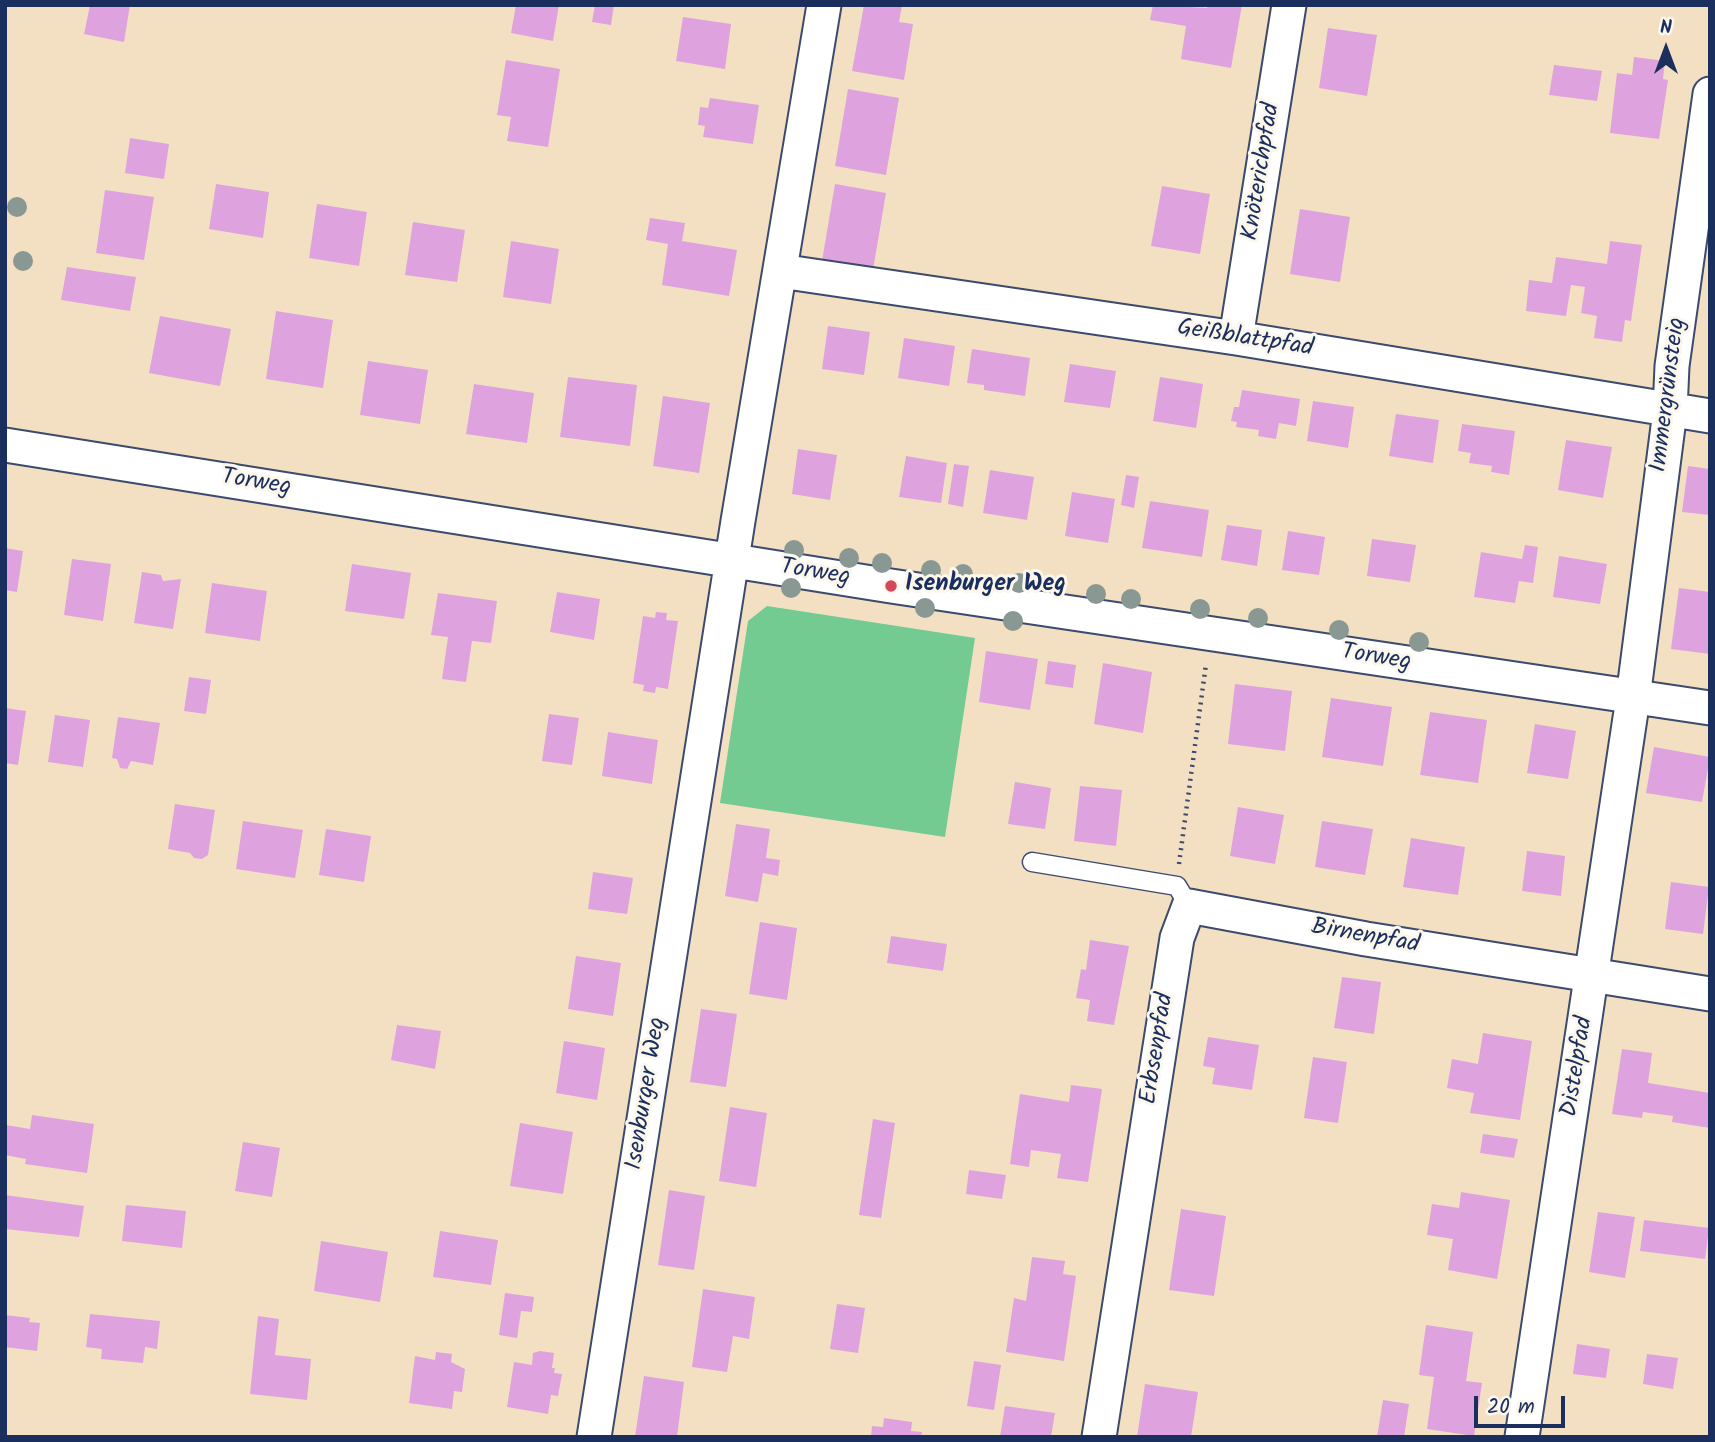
<!DOCTYPE html>
<html>
<head>
<meta charset="utf-8">
<style>
	body { margin:0 }
	#map { position:relative; width:1715px; height:1442px; overflow:hidden; background:#f3e0c3; font-family:Kalam,sans-serif }
	canvas { display:block }
	.frame { position:absolute; inset:0; border:7px solid #1b2f5e; pointer-events:none }
	.north { position:absolute; left:1631px; top:14px; width:70px; height:70px; -webkit-text-stroke:5px #fbf7ec; paint-order:stroke; rotate:0deg; font-size:19px; font-weight:700; line-height:28px; text-align:center; color:#1b2f5e }
	.north::after { content:''; display:block; margin:auto; width:24px; height:32px; background:#1b2f5e; clip-path:polygon(50% 0,100% 100%,50% 72%,0 100%) }
	.scale { position:absolute; left:1474px; top:1396px; width:91px; height:32px; box-sizing:border-box; border:4px solid #1b2f5e; border-top:0; padding-left:9px; font-size:21px; line-height:24px; white-space:nowrap; color:#1b2f5e; -webkit-text-stroke:5px #fbf7ec; paint-order:stroke }
</style>
</head>
<body>
<div id="map">
<canvas width="1715" height="1442"></canvas>
<div class="frame"></div>
<div class="north">N</div>
<div class="scale">20 m</div>
</div>
<script>
const g = document.querySelector('canvas').getContext('2d');
g.lineJoin = 'round';
function fill(path, color) { g.fillStyle = color; g.fill(path, 'evenodd'); }
const shape = rows => new Path2D(rows.map(r => 'M' + r).join(''));
function strokePath(path, color, width, dash) { g.strokeStyle = color; g.lineWidth = width; g.lineCap = dash ? 'butt' : 'round'; g.setLineDash(dash || []); g.stroke(path); }
function label(font, color, halo, rows, align = 'center') {
  g.font = font + ' Kalam,sans-serif'; g.lineWidth = 6; g.setLineDash([]); g.textBaseline = 'middle'; g.strokeStyle = halo; g.fillStyle = color; for (const [text, x, y, turn = 0] of rows) {
    g.save(); g.translate(x, y); g.rotate((+turn || 0) * Math.PI / 180); g.textAlign = isNaN(turn) ? turn : align; if (halo) g.strokeText(text, 0, 0); g.fillText(text, 0, 0); g.restore();
  }
}
const green = shape([
	[767,606,975,638,945,837,720,803,748,621]
]);
const building = shape([
	[90,5,130,5,124,42,84,34],
	[516,5,559,5,553,41,511,33],
	[595,5,614,5,611,25,592,22],
	[864,5,902,5,899,22,913,24,904,80,852,71],
	[1153,5,1207,8,1208,5,1242,5,1231,68,1181,59,1186,26,1150,20],
	[683,17,731,24,725,69,676,61],
	[1328,28,1377,35,1367,96,1319,88],
	[1634,57,1665,61,1663,79,1668,80,1659,139,1610,133,1617,73,1632,75],
	[506,60,560,69,548,147,507,141,511,117,497,115],
	[1554,65,1602,71,1597,101,1549,95],
	[848,89,899,98,886,175,835,166],
	[710,98,759,105,753,144,703,137,705,126,698,125,700,107,708,108],
	[130,138,169,144,164,179,125,173],
	[216,184,269,192,263,238,209,229],
	[835,184,886,193,873,270,822,261],
	[1162,186,1210,194,1200,254,1151,246],
	[105,190,154,197,144,260,96,253],
	[317,204,367,212,359,266,309,258],
	[1300,209,1350,217,1340,282,1290,274],
	[650,218,685,223,682,241,737,250,729,296,662,285,668,244,646,240],
	[413,222,465,230,457,282,405,275],
	[511,241,559,249,551,304,503,297],
	[1610,241,1642,245,1631,321,1625,320,1622,342,1594,338,1597,316,1581,313,1585,287,1571,285,1566,316,1526,311,1529,280,1552,283,1556,257,1607,264],
	[67,267,136,277,130,311,61,300],
	[276,311,333,320,323,388,266,379],
	[160,316,231,329,220,386,149,373],
	[828,326,870,332,864,375,822,369],
	[904,338,955,346,949,386,898,378],
	[972,349,1030,358,1025,396,984,390,984,385,967,383],
	[368,361,428,370,420,424,360,415],
	[1070,364,1116,371,1110,408,1064,402],
	[568,377,637,385,630,446,560,437],
	[1160,377,1203,384,1196,428,1153,421],
	[474,384,534,393,527,443,466,434],
	[1242,390,1300,399,1296,426,1279,423,1276,439,1258,436,1259,430,1236,427,1237,422,1231,421,1234,407,1239,407],
	[663,396,710,403,699,473,653,466],
	[1313,401,1354,407,1348,448,1307,441],
	[1396,414,1439,420,1433,463,1389,456],
	[1462,424,1515,431,1509,475,1491,472,1492,466,1469,463,1471,453,1458,451],
	[1566,440,1612,447,1603,498,1558,490],
	[798,449,837,455,830,500,792,494],
	[906,456,947,463,941,503,899,497],
	[954,464,969,466,963,507,948,504],
	[1688,466,1710,469,1710,515,1682,512],
	[990,470,1034,477,1027,520,983,513],
	[1126,475,1139,477,1134,508,1121,505],
	[1072,492,1115,499,1108,543,1065,536],
	[1150,501,1209,510,1202,557,1142,548],
	[1227,525,1262,530,1257,566,1221,560],
	[1288,531,1325,537,1319,575,1282,570],
	[1372,539,1416,545,1410,582,1367,576],
	[1525,545,1538,547,1533,583,1519,581,1515,603,1474,597,1481,552,1522,559],
	[5,548,23,551,17,592,5,590],
	[1559,556,1607,564,1600,604,1553,597],
	[72,559,111,564,103,621,64,615],
	[352,564,411,573,404,619,345,611],
	[142,572,161,575,163,581,181,579,173,629,134,623],
	[212,583,267,591,260,641,205,633],
	[1679,588,1710,592,1710,654,1671,649],
	[557,592,600,599,594,640,550,632],
	[438,593,497,601,491,643,472,641,466,682,442,679,448,637,431,635],
	[656,612,667,613,666,620,678,621,668,689,656,687,655,693,643,691,644,685,633,683,643,616,655,618],
	[986,651,1038,659,1030,710,979,702],
	[1048,661,1076,665,1073,688,1045,684],
	[1103,663,1152,672,1143,733,1094,724],
	[189,677,211,680,206,714,184,711],
	[1235,684,1292,691,1285,751,1228,744],
	[1331,698,1392,707,1383,766,1322,757],
	[5,708,26,711,18,765,5,763],
	[1430,712,1487,720,1478,783,1420,775],
	[549,714,579,718,572,765,542,761],
	[55,715,90,720,83,767,48,762],
	[118,717,160,723,153,765,131,761,127,769,120,768,117,759,112,758],
	[1535,724,1576,731,1568,779,1527,773],
	[608,732,658,740,652,784,602,776],
	[1654,747,1710,757,1702,802,1646,793],
	[1015,782,1051,788,1045,829,1008,824],
	[1080,786,1122,790,1116,846,1074,841],
	[175,804,215,810,208,855,202,859,194,858,190,853,168,849],
	[1238,807,1284,815,1275,864,1230,856],
	[243,821,303,830,295,878,236,869],
	[1322,821,1373,829,1365,875,1315,867],
	[736,824,770,829,766,858,780,860,778,876,763,873,758,902,725,896],
	[326,829,371,836,364,882,319,875],
	[1411,838,1465,847,1458,895,1403,887],
	[1527,851,1565,856,1561,896,1522,891],
	[593,872,633,878,627,914,588,909],
	[1671,882,1709,887,1703,934,1665,929],
	[760,922,797,928,787,1000,749,994],
	[891,936,947,944,943,971,887,963],
	[1090,940,1129,946,1114,1025,1087,1021,1090,1000,1076,998,1081,969,1086,970],
	[576,956,621,963,613,1016,568,1009],
	[1342,977,1381,982,1374,1034,1334,1028],
	[701,1009,737,1014,726,1087,690,1082],
	[397,1025,441,1031,435,1069,391,1060],
	[1483,1033,1532,1041,1520,1120,1470,1113,1474,1093,1447,1088,1452,1059,1478,1064],
	[1208,1037,1259,1045,1252,1090,1212,1084,1215,1068,1203,1066],
	[564,1041,605,1048,597,1100,556,1093],
	[1622,1049,1652,1053,1648,1083,1710,1093,1710,1128,1672,1122,1673,1116,1643,1112,1642,1118,1612,1114],
	[1313,1057,1347,1062,1338,1123,1304,1118],
	[1071,1085,1102,1089,1088,1182,1057,1178,1061,1154,1031,1150,1029,1167,1010,1164,1020,1094,1069,1102],
	[730,1107,767,1113,756,1187,719,1181],
	[32,1115,94,1124,87,1173,25,1164,26,1159,5,1155,6,1125,30,1129],
	[873,1119,895,1123,881,1218,859,1215],
	[520,1123,573,1132,563,1194,510,1186],
	[1483,1134,1518,1139,1514,1158,1480,1153],
	[243,1142,280,1148,272,1197,235,1191],
	[969,1170,1006,1175,1002,1199,966,1194],
	[669,1190,705,1196,694,1270,658,1265],
	[1461,1192,1510,1200,1497,1279,1448,1270,1453,1239,1427,1235,1432,1204,1459,1208],
	[5,1195,84,1206,79,1237,5,1229],
	[126,1205,186,1211,182,1248,122,1241],
	[1181,1209,1226,1216,1214,1296,1169,1290],
	[1598,1212,1635,1217,1625,1278,1589,1272],
	[1644,1220,1709,1228,1705,1259,1640,1251],
	[440,1231,498,1240,491,1285,433,1277],
	[321,1241,388,1252,380,1302,314,1291],
	[1032,1257,1065,1261,1063,1274,1076,1276,1064,1361,1006,1352,1014,1298,1026,1301],
	[703,1289,755,1297,749,1339,733,1336,727,1372,692,1367],
	[505,1293,534,1297,532,1312,521,1311,517,1338,499,1335],
	[837,1304,865,1308,858,1353,830,1349],
	[90,1314,160,1321,157,1349,145,1347,143,1363,101,1359,102,1349,86,1347],
	[5,1315,30,1318,29,1322,40,1323,37,1351,5,1347],
	[258,1316,279,1319,275,1355,311,1359,307,1400,250,1394],
	[1426,1325,1473,1332,1466,1381,1482,1383,1474,1436,1427,1429,1434,1377,1419,1375],
	[1577,1344,1610,1349,1606,1378,1573,1374],
	[540,1351,554,1353,552,1368,555,1368,554,1373,562,1374,558,1396,551,1395,548,1414,507,1407,514,1362,532,1365,533,1353],
	[436,1352,452,1354,451,1362,465,1369,462,1392,454,1391,452,1409,409,1403,415,1356,435,1360],
	[1647,1354,1678,1358,1673,1389,1643,1384],
	[974,1361,1001,1365,994,1410,967,1406],
	[644,1376,684,1382,677,1437,635,1437],
	[1145,1384,1198,1392,1191,1437,1137,1437],
	[1383,1400,1409,1404,1404,1437,1377,1437],
	[1005,1406,1055,1413,1051,1437,1000,1437],
	[884,1418,912,1422,911,1431,922,1432,921,1437,871,1437,872,1426,883,1427]
]);
const path = shape([
	[1179,864,1206,664]
]);
const service = shape([
	[1032,862,1177,886,1189,906]
]);
const minor = shape([
	[780,271,1236,338,1710,416],
	[1236,338,1289,5],
	[5,445,891,586,1710,708],
	[594,1437,738,521,824,5],
	[1099,1437,1177,938,1189,906,1366,939,1710,994],
	[1522,1437,1633,698,1670,411,1672,366,1710,94]
]);
const trees = [
	[17,207],
	[23,261],
	[794,550],
	[849,558],
	[882,563],
	[931,570],
	[963,574],
	[1019,583],
	[791,588],
	[1096,594],
	[1131,599],
	[925,608],
	[1200,609],
	[1258,618],
	[1013,621],
	[1339,630],
	[1419,642]
];
const markers = [
	[891,586,7,"#d1495b"]
];
const streetNames = [
	["Knöterichpfad",1263,172,-81],
	["Geißblattpfad",1245,340,9],
	["Immergrünsteig",1670,395,-83],
	["Torweg",256,484,9],
	["Torweg",815,574,9],
	["Torweg",1376,659,9],
	["Birnenpfad",1365,938,10],
	["Erbsenpfad",1159,1049,-81],
	["Distelpfad",1579,1067,-81],
	["Isenburger Weg",648,1094,-81]
];
const poiNames = [
	["Isenburger Weg",905,586]
];
fill(green, '#73cb91');
fill(building, '#dea3de');
strokePath(service, '#3b4a6d', 21);
strokePath(minor, '#3b4a6d', 37);
strokePath(path, '#3b4a6d', 4.5, [2, 5]);
strokePath(service, '#fff', 18);
strokePath(minor, '#fff', 33);
g.fillStyle = '#8a9894';
for (const [x, y] of trees) { g.beginPath(); g.arc(x, y, 10, 0, 2 * Math.PI); g.fill(); }
for (const [x, y, r, color] of markers) { const dot = new Path2D(); dot.arc(x, y, r, 0, 2 * Math.PI); g.fillStyle = color; g.fill(dot); strokePath(dot, '#fbf7ec', 2.5); }
label('24px', '#1b2f5e', '#fbf7ec', streetNames);
label('bold 24px', '#1b2f5e', '#fbf7ec', poiNames, 'left');
</script>
</body>
</html>
